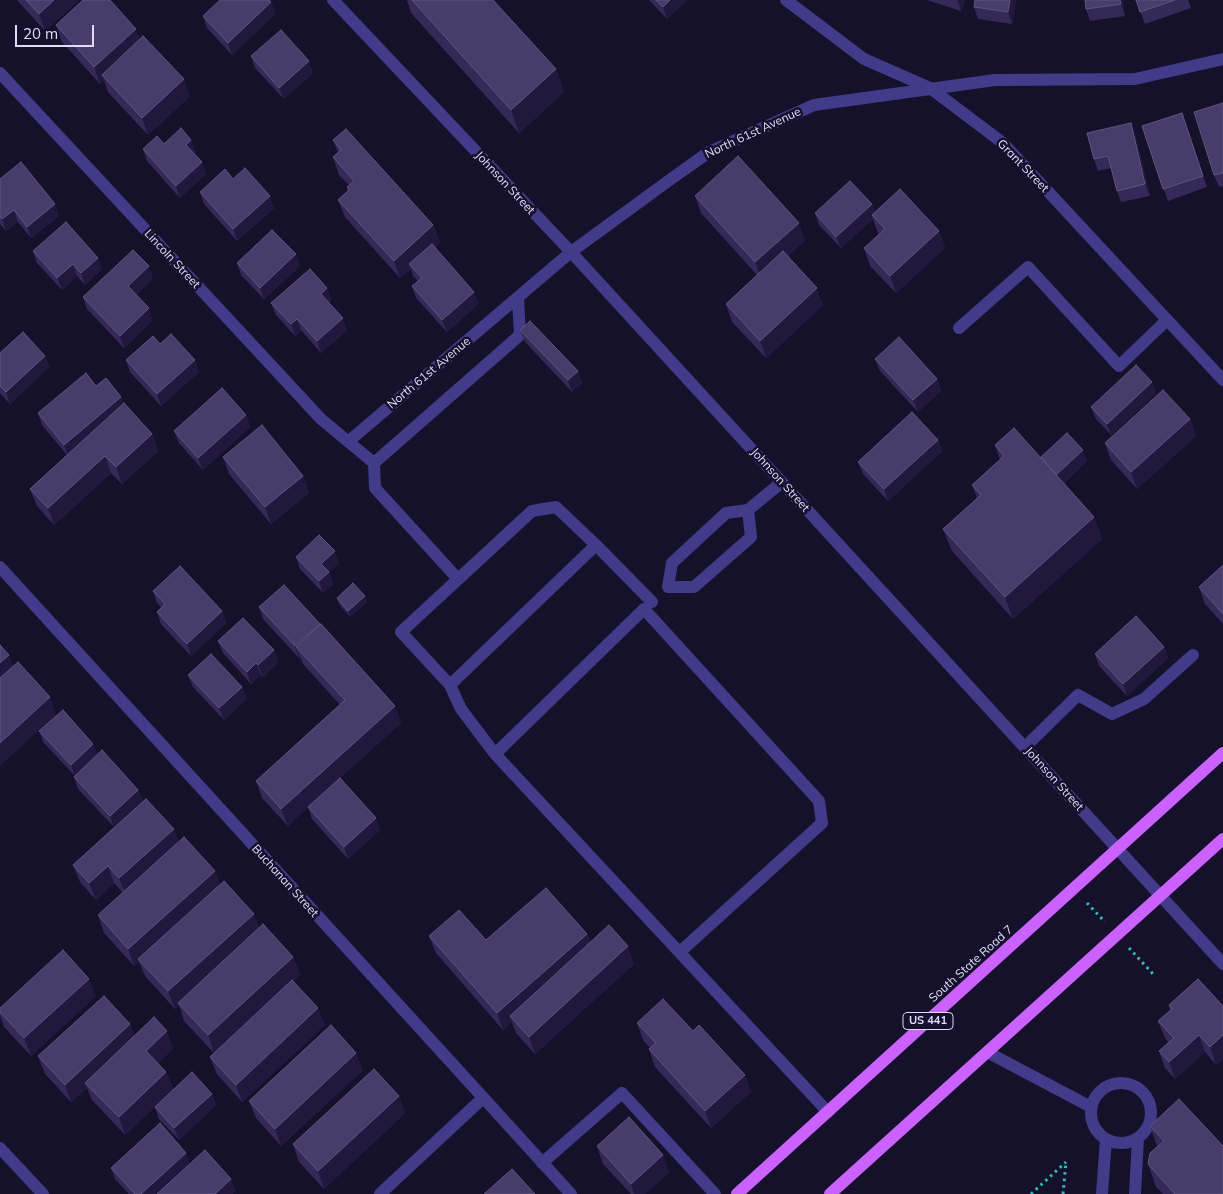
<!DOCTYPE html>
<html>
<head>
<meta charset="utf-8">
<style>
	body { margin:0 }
	#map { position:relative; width:1223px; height:1194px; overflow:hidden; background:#16112a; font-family:Mulish,sans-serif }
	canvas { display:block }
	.scale { position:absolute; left:15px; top:25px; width:79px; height:22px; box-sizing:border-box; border:2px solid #e0daff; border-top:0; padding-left:6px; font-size:15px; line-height:18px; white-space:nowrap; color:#e0daff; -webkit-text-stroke:4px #16112a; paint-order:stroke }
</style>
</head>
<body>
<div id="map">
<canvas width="1223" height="1194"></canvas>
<div class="scale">20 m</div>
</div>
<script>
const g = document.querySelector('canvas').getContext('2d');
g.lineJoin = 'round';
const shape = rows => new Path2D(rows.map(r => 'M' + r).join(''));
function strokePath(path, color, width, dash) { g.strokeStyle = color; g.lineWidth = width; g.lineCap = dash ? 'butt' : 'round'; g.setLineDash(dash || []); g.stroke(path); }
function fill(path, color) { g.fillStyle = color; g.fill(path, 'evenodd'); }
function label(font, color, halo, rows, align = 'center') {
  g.font = font + ' Mulish,sans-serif'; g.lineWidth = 5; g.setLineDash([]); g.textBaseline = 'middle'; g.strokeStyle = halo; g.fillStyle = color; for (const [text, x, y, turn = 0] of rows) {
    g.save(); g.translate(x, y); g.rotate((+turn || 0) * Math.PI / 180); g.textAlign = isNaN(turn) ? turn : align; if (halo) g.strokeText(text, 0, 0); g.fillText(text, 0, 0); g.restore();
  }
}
const path = shape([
	[1087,903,1105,922],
	[1129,948,1154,975],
	[1031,1194,1066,1162],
	[1063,1194,1066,1162]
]);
const minor = shape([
	[333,0,571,252,1223,964],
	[786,0,864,59,930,88,1003,143,1223,380],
	[0,73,321,419,374,463],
	[959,328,1028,267,1119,366,1167,320],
	[349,441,571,252,671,179,709,152,814,105,995,80,1135,79,1223,59],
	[748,510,751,537,694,587,668,587,672,563,726,513,748,510,782,482],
	[596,545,556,507,532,511,401,632,450,685,596,545,652,602],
	[0,567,571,1194],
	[458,579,375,488,374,463,520,335,518,299],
	[450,685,461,709,495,754],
	[1025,747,1078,695,1112,714,1144,699,1193,655],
	[681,951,822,823,819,801,644,609,495,754,828,1112],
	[987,1052,1091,1107],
	'1091 1113a30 30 0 1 1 60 0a30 30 0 1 1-60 0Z',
	[0,1148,43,1194],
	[542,1163,622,1093,715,1194],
	[380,1194,483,1098],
	[1102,1194,1106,1139],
	[1135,1194,1138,1138]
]);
const major = shape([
	[737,1194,1223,753],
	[830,1194,1223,839]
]);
const wall = shape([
	[17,0,79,0,45,31],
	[407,0,493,0,556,69,564,92,519,133,411,13],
	[649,0,687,0,667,19],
	[927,0,965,0,961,11],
	[975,0,1016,0,1012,24,978,19,974,7],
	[1085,0,1123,0,1125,16,1090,21,1086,9],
	[1136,0,1188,0,1191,8,1145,24],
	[271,2,275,14,232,55,207,28,203,16],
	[56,25,140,39,190,96,148,135,108,92,104,80,100,84,62,42],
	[251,56,313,73,284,99,255,68],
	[1223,103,1223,186,1219,187,1214,175],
	[1182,113,1207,187,1168,201,1142,126],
	[1135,134,1150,196,1121,202,1117,191,1111,168,1098,171,1094,159],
	[333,140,433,225,440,242,435,247,479,303,447,332,416,298,412,286,418,281,413,276,411,269,400,278,345,217,338,200,348,191,347,187,349,185,339,175,333,157,338,153],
	[164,144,196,152,194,154,206,174,180,198,147,161,143,149],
	[0,179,59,216,31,238,18,222,6,231,0,224],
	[233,179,274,208,237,241,204,204,200,192],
	[695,196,805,240,788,256,823,305,766,358,732,322,726,304,757,275,701,213],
	[872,204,875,212,939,231,945,248,896,293,870,266,864,248,879,234,878,233,873,219,841,248,819,225,815,213],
	[33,251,102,269,85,285,77,276,62,290,37,263],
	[237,263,300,266,264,299,241,275],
	[153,278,136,295,153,320,124,348,87,309,83,297],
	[327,288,331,300,329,303,347,330,321,353,301,330,295,336,276,315,271,303],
	[520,330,578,371,582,383,572,392,525,342],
	[160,344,199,372,161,406,130,372,126,360],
	[0,353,45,356,49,367,10,404,0,393],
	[875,359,937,379,941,391,918,412,880,371],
	[1152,382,1156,394,1111,435,1096,419,1091,407],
	[96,386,124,404,152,434,158,451,122,484,111,473,54,525,37,506,30,489,67,455,42,425,38,413],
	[246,415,250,427,203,470,179,443,174,431],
	[1190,419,1196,436,1137,489,1111,460,1105,443],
	[938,440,942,451,888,501,863,474,858,462],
	[995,445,1041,457,1087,461,1064,483,1094,517,1102,539,1013,619,952,551,943,529,977,498,972,485,1000,460],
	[223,457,303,476,309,493,271,524,229,474],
	[296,557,339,563,329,572,333,584,323,593,300,569],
	[1223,565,1223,624,1205,604,1199,587],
	[153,591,222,611,226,623,191,656,161,624,157,612,161,607,157,603],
	[337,598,367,602,350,617,339,604],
	[259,607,320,624,395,706,401,723,340,778,380,830,348,859,312,819,308,807,288,826,262,798,256,781,340,705,303,664,300,657,299,658,263,619],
	[218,641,274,650,278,662,263,677,261,675,251,684,223,653],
	[1164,647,1168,658,1127,696,1099,666,1095,654],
	[188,675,242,687,247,699,224,720,193,687],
	[39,731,93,744,97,754,138,790,143,801,174,829,178,842,215,871,220,885,254,914,259,928,293,957,300,974,293,981,325,1025,242,1102,217,1074,210,1057,214,1053,184,1021,179,1005,175,1009,145,976,139,962,134,966,104,933,98,915,123,893,114,883,96,900,80,882,73,865,114,827,78,789,74,777,75,776,44,743],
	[587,934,590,942,634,964,535,1054,516,1033,512,1022,503,1030,436,953,429,936,486,940],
	[96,996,31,1056,4,1027,0,1015,0,1008],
	[1169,1005,1223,1006,1223,1059,1216,1065,1205,1052,1175,1079,1165,1068,1159,1051,1168,1042,1165,1038,1158,1021,1170,1010],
	[637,1023,693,1031,745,1075,751,1092,711,1128,655,1067,649,1049,650,1048,643,1040],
	[130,1024,134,1036,173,1048,158,1063,166,1072,173,1089,125,1135,92,1100,87,1088,71,1102,45,1074,38,1056],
	[363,1070,281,1146,256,1118,249,1101],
	[212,1094,216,1105,179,1140,159,1119,155,1107],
	[399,1096,405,1113,324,1189,299,1162,293,1144],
	[1150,1126,1223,1194,1163,1194,1156,1187,1148,1164,1157,1146],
	[597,1146,669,1172,645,1194,631,1194,603,1164],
	[190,1164,231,1179,235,1191,232,1194,129,1194,115,1179,111,1168]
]);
const shadedWall = shape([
	[54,0,79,0,45,31,39,14],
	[670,0,687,0,667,19,663,7],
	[957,0,965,0,961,11],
	[1010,0,1016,0,1012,24,1008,12],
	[1120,0,1123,0,1125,16,1121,4],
	[271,2,275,14,232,55,228,43],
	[136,29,142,46,102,75,104,80,100,84,94,67],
	[309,61,313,73,284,99,279,88],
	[556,69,564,92,519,133,511,110],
	[184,79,190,96,148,135,142,118],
	[1131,123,1135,134,1150,196,1145,184],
	[191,140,196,152,191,157,186,145],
	[202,162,206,174,180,198,176,186],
	[270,196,274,208,237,241,233,229],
	[55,204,59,216,31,238,27,227],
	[872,204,876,216,872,215,873,219,841,248,836,237],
	[14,210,18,222,6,231,2,219],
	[799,223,805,240,762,280,755,262],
	[433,225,440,242,412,267,409,264,411,269,400,278,394,261],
	[939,231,945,248,896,293,890,276],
	[296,254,300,266,264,299,260,288],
	[98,258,102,269,85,285,81,273],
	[73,264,77,276,62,290,57,278],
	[149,266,153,278,132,298,128,286],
	[327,288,331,300,325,306,321,294],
	[817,288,823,305,766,358,760,341],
	[474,292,479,303,447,332,442,320],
	[149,308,153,320,124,348,120,336],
	[343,318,347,330,321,353,317,341],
	[297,319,301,330,295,336,291,324],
	[45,356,49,367,10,404,6,392],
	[195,360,199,372,161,406,157,394],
	[578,371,582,383,572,392,568,380],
	[937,379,941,391,918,412,913,400],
	[1152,382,1156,394,1111,435,1107,424],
	[121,397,126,408,68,456,64,445],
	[246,415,250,427,203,470,198,458],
	[1190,419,1196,436,1137,489,1131,472],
	[152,434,158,451,122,484,116,467],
	[938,440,942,451,888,501,884,489],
	[1083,450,1087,461,1058,488,1054,477],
	[105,456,111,473,54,525,48,508],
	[303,476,309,493,271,524,265,507],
	[1094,517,1102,539,1013,619,1005,597],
	[335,551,339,563,329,572,333,584,323,593,319,581,321,564],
	[365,596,367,602,350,617,348,611],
	[222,611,226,623,191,656,187,644],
	[320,624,324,636,296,647,300,657,299,658,295,646],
	[1164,647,1168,658,1127,696,1123,684],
	[274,650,278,662,263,677,258,665],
	[9,655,15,672,0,686,0,663],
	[256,663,261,675,251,684,247,672],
	[242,687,247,699,224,720,219,708],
	[50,697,56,715,0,766,0,743],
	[395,706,401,723,288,826,281,809],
	[93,744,98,756,75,777,71,765],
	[138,790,143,801,114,828,110,816],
	[376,818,380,830,348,859,344,847],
	[174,829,180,846,126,895,119,878],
	[108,866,114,883,96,900,89,883],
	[215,871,221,888,138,959,139,962,134,966,128,949],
	[254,914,260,931,178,1003,179,1005,175,1009,168,991],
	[587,934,593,951,510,1016,512,1022,503,1030,497,1013],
	[628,946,634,964,535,1054,529,1037],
	[293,957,300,974,214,1053,208,1035],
	[89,979,96,996,31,1056,24,1038],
	[318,1008,325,1025,242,1102,236,1085],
	[130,1024,136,1042,85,1083,87,1088,71,1102,65,1085],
	[167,1031,173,1048,153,1068,146,1051],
	[1199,1035,1205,1052,1175,1079,1169,1062],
	[1223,1035,1223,1059,1216,1065,1210,1047],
	[356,1053,363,1070,281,1146,275,1129],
	[166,1072,173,1089,125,1135,119,1117],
	[745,1075,751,1092,711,1128,705,1111],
	[212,1094,216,1105,179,1140,174,1128],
	[399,1096,405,1113,324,1189,318,1171],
	[186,1153,190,1164,158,1194,141,1194],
	[663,1155,669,1172,645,1194,634,1194,631,1184],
	[231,1179,235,1191,232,1194,215,1194]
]);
const building = shape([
	[26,0,54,0,39,14,26,0],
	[83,0,110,0,136,29,94,67,56,25,83,0],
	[220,0,269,0,271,2,228,43,203,16,220,0],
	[412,0,493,0,556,69,511,110,412,0],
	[656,0,670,0,663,7,656,0],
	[975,0,1010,0,1008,12,974,7,975,0],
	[1085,0,1120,0,1121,4,1086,9,1085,0],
	[1136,0,1175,0,1140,12,1136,0],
	[281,30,309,61,279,88,251,56,281,30],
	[143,36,184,79,142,118,102,75,143,36],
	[1223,103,1223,173,1214,175,1194,112,1223,103],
	[1182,113,1203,176,1163,189,1142,126,1182,113],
	[1131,123,1145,184,1117,191,1108,156,1094,159,1087,133,1131,123],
	[181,128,191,140,186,145,202,162,176,186,143,149,157,136,164,144,181,128],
	[346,129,433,225,394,261,338,200,349,190,347,187,354,181,333,157,341,150,333,140,346,129],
	[738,156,799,223,755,262,695,196,738,156],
	[21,162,55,204,27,227,14,210,2,219,0,217,0,179,21,162],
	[245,168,270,196,233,229,200,192,225,169,233,179,245,168],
	[850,181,872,204,836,237,815,213,850,181],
	[900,189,939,231,890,276,864,248,885,229,872,215,900,189],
	[66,222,98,258,81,273,73,264,57,278,33,251,66,222],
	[272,230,296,254,260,288,237,263,272,230],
	[432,244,474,292,442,320,412,286,422,278,409,264,432,244],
	[133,250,149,266,128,286,149,308,120,336,83,297,133,250],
	[783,251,817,288,760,341,726,304,783,251],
	[310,269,327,288,321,294,343,318,317,341,297,319,291,324,271,303,310,269],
	[530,321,578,371,568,380,520,330,530,321],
	[23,332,45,356,6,392,0,386,0,353,23,332],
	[171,334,195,360,157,394,126,360,153,336,160,344,171,334],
	[899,337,937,379,913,400,875,359,899,337],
	[1136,365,1152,382,1107,424,1091,407,1136,365],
	[86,373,96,386,106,378,121,397,64,445,38,413,86,373],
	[222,388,246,415,198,458,174,431,222,388],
	[1163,390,1190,419,1131,472,1105,443,1163,390],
	[124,403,152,434,116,467,105,456,48,508,30,489,124,403],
	[912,412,938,440,884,489,858,462,912,412],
	[262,425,303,476,265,507,223,457,262,425],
	[1014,428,1094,517,1005,597,943,529,981,495,972,485,1004,456,995,445,1014,428],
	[1067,433,1083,450,1056,475,1041,457,1067,433],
	[319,535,335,551,321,564,329,572,319,581,296,557,319,535],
	[1223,565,1223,614,1199,587,1223,565],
	[180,566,222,611,187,644,157,612,165,604,153,591,180,566],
	[353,583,365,596,348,611,337,598,353,583],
	[284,585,320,624,295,646,259,607,284,585],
	[1136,616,1164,647,1123,684,1095,654,1136,616],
	[243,618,274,650,258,665,256,663,247,672,218,641,243,618],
	[321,624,395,706,281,809,256,781,345,700,296,647,321,624],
	[0,645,9,655,0,663,0,645],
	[211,654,242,687,219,708,188,675,211,654],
	[18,662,50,697,0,743,0,678,18,662],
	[63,710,93,744,71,765,39,731,63,710],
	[102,750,138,790,110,816,74,777,102,750],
	[340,778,376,818,344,847,308,807,340,778],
	[146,799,174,829,119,878,108,866,89,883,73,865,146,799],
	[184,837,215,871,128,949,98,915,184,837],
	[224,881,254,914,168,991,138,959,224,881],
	[546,888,587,934,497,1013,429,936,459,910,486,940,546,888],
	[263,924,293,957,208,1035,178,1003,263,924],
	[609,925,628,946,529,1037,510,1016,609,925],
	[63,950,89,979,24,1038,0,1012,0,1008,63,950],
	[1198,979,1223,1006,1223,1035,1210,1047,1199,1035,1169,1062,1159,1051,1174,1038,1158,1021,1172,1009,1169,1005,1198,979],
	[292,980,318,1008,236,1085,210,1057,292,980],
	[104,996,130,1024,65,1085,38,1056,104,996],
	[663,999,693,1031,699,1025,745,1075,705,1111,649,1049,656,1043,637,1023,663,999],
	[154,1017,167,1031,146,1051,166,1072,119,1117,85,1083,154,1017],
	[331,1025,356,1053,275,1129,249,1101,331,1025],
	[374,1069,399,1096,318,1171,293,1144,374,1069],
	[192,1072,212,1094,174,1128,155,1107,192,1072],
	[1179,1099,1223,1146,1223,1194,1175,1194,1148,1164,1150,1153,1164,1141,1150,1126,1179,1099],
	[629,1117,663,1155,631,1184,597,1146,629,1117],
	[160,1123,186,1153,141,1194,135,1194,111,1168,160,1123],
	[205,1150,231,1179,215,1194,157,1194,205,1150],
	[512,1169,535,1194,484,1194,512,1169]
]);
const shields = [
	[928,1021,50]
];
const shieldNames = [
	["US 441",928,1021]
];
const streetNames = [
	["North 61st Avenue",753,133,-25],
	["Grant Street",1023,166,46],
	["Johnson Street",505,183,47],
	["Lincoln Street",172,259,47],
	["North 61st Avenue",429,373,-40],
	["Johnson Street",780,480,48],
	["Johnson Street",1054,779,48],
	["Buchanan Street",285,881,48],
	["South State Road 7",971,964,-42]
];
strokePath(path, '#30bdbb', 3, [2.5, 4]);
strokePath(minor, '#423b89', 12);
strokePath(major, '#cb61ff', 12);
fill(wall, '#352958');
fill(shadedWall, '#21183e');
fill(building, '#473c6a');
strokePath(building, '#5f5581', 1);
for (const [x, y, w] of shields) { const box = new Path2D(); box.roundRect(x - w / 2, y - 8.5, w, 17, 4); g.fillStyle = '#16112a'; g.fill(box); strokePath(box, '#e0daff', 1); }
label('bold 11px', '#e0daff', null, shieldNames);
label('12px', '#e0daff', '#16112a', streetNames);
</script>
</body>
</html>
